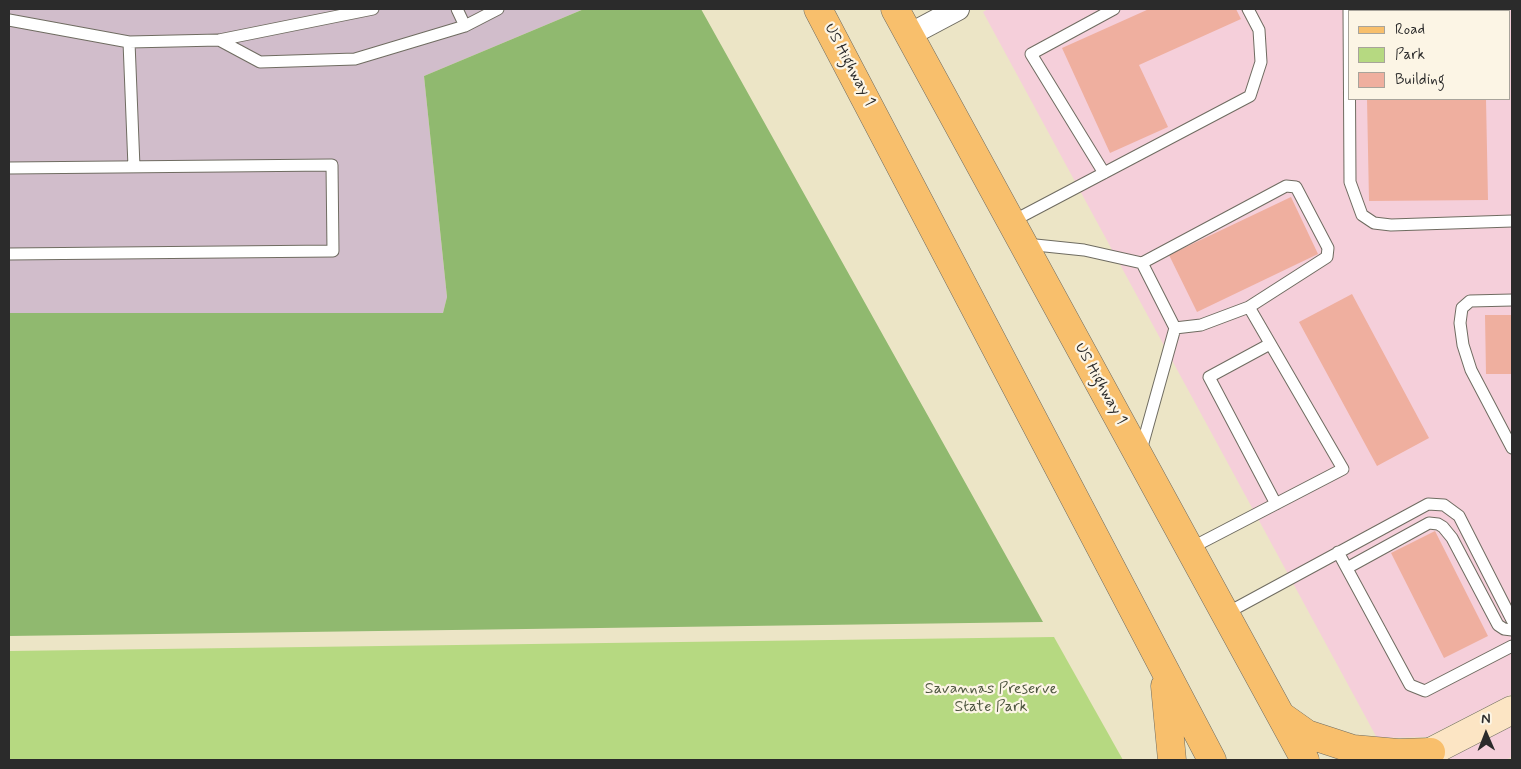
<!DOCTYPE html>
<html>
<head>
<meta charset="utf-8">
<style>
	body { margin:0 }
	#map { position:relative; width:1521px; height:769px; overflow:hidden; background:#ece5c6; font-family:Mynerve,sans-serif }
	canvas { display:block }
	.frame { position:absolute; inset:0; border:10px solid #2b2b2b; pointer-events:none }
	.legend { position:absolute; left:1348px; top:10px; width:162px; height:90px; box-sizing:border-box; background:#fcf5e5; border:1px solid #a8a49b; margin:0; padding:6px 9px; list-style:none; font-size:15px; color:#2b2b2b }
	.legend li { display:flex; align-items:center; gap:10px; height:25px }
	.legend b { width:25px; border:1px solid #a8a49b }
	.north { position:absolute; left:1461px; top:709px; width:50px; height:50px; -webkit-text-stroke:4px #fcf5e5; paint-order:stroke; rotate:359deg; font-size:14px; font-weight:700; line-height:20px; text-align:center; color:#2b2b2b }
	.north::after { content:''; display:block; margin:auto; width:18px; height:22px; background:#2b2b2b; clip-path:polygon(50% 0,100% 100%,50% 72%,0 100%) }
</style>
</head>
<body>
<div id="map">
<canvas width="1521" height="769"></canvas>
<div class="frame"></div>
<ul class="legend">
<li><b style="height:6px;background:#f8bf6c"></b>Road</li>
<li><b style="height:14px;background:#b6d981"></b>Park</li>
<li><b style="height:14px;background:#efaf9f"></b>Building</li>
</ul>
<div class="north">N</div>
</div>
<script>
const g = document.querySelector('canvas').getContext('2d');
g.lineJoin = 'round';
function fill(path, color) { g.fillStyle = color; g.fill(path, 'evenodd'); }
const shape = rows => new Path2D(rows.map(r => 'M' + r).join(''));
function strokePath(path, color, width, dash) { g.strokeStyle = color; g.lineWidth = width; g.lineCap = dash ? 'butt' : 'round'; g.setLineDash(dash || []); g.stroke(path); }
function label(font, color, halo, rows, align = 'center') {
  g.font = font + ' Mynerve,sans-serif'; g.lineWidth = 4.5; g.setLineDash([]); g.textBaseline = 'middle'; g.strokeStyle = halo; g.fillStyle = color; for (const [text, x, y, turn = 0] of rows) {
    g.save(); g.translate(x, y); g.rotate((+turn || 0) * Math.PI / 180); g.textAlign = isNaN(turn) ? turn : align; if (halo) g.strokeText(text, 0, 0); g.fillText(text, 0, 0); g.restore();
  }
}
const built = shape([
	[988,9,1512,9,1512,694,1427,737,1377,738,983,12],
	[1350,11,1510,11,1510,99,1350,99],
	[1512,726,1512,757,1505,760,1446,760]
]);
const industrial = shape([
	[9,9,584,9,424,76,447,297,443,313,9,313]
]);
const green = shape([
	[1054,637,1123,760,9,760,9,651]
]);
const forest = shape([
	[584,9,701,9,1043,622,9,636,9,313,443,313,447,297,424,76]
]);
const building = shape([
	[1149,9,1236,9,1241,19,1139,65,1168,127,1110,153,1062,48],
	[1366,9,1485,9,1485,11,1366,11],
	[1367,99,1486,99,1488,200,1369,201],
	[1291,197,1318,254,1197,312,1169,255],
	[1352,294,1429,438,1377,466,1299,322],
	[1485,315,1512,315,1512,374,1486,374],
	[1435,531,1488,636,1444,658,1391,553]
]);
const lane = shape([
	[457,9,465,26],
	[1349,9,1350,182,1362,215,1374,223,1391,225,1512,221],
	[9,20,129,42,219,40,373,9],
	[219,40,260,62,355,59,465,26,498,9],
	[129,42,134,167],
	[9,168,332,165,333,251,9,254],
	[1104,173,1031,54,1114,9],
	[1011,222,1250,96,1261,62,1259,30,1248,9],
	[1026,244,1084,250,1142,263,1286,186,1296,187,1328,248,1327,257,1249,307,1201,325,1175,328,1141,450],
	[1142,263,1175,328],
	[1512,300,1470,301,1462,308,1460,323,1463,345,1471,370,1512,448],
	[1270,344,1209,377,1276,504],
	[1189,549,1343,469,1249,307],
	[1338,552,1410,685,1425,691,1512,646],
	[1347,568,1429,523,1438,524,1443,527,1452,538,1498,625,1504,629,1512,630],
	[1225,614,1428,504,1444,505,1459,516,1512,620]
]);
const street = shape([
	[909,35,958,9]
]);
const secondary = shape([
	[1415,760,1512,710]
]);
const primary = shape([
	[818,9,1212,760],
	[895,9,1305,760],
	[1165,686,1172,760],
	[1283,717,1307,734,1353,749,1398,753,1431,752]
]);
const streetNames = [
	["US Highway 1",849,65,62],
	["US Highway 1",1100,384,61]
];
const parkNames = [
	["Savannas Preserve",991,690],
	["State Park",991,708]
];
fill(built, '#f5cfda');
fill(industrial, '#d1bdcb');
fill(green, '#b6d981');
fill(forest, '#90b96f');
fill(building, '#efaf9f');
strokePath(lane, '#6f6c61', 13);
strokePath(street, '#6f6c61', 24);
strokePath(secondary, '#6f6c61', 29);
strokePath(primary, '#6f6c61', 29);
strokePath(lane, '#fff', 11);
strokePath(street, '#fff', 22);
strokePath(secondary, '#fce5c4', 28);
strokePath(primary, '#f8bf6c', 28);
label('16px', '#2b2b2b', '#fcf5e5', streetNames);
label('16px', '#4e5640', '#fcf5e5', parkNames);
</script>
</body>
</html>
